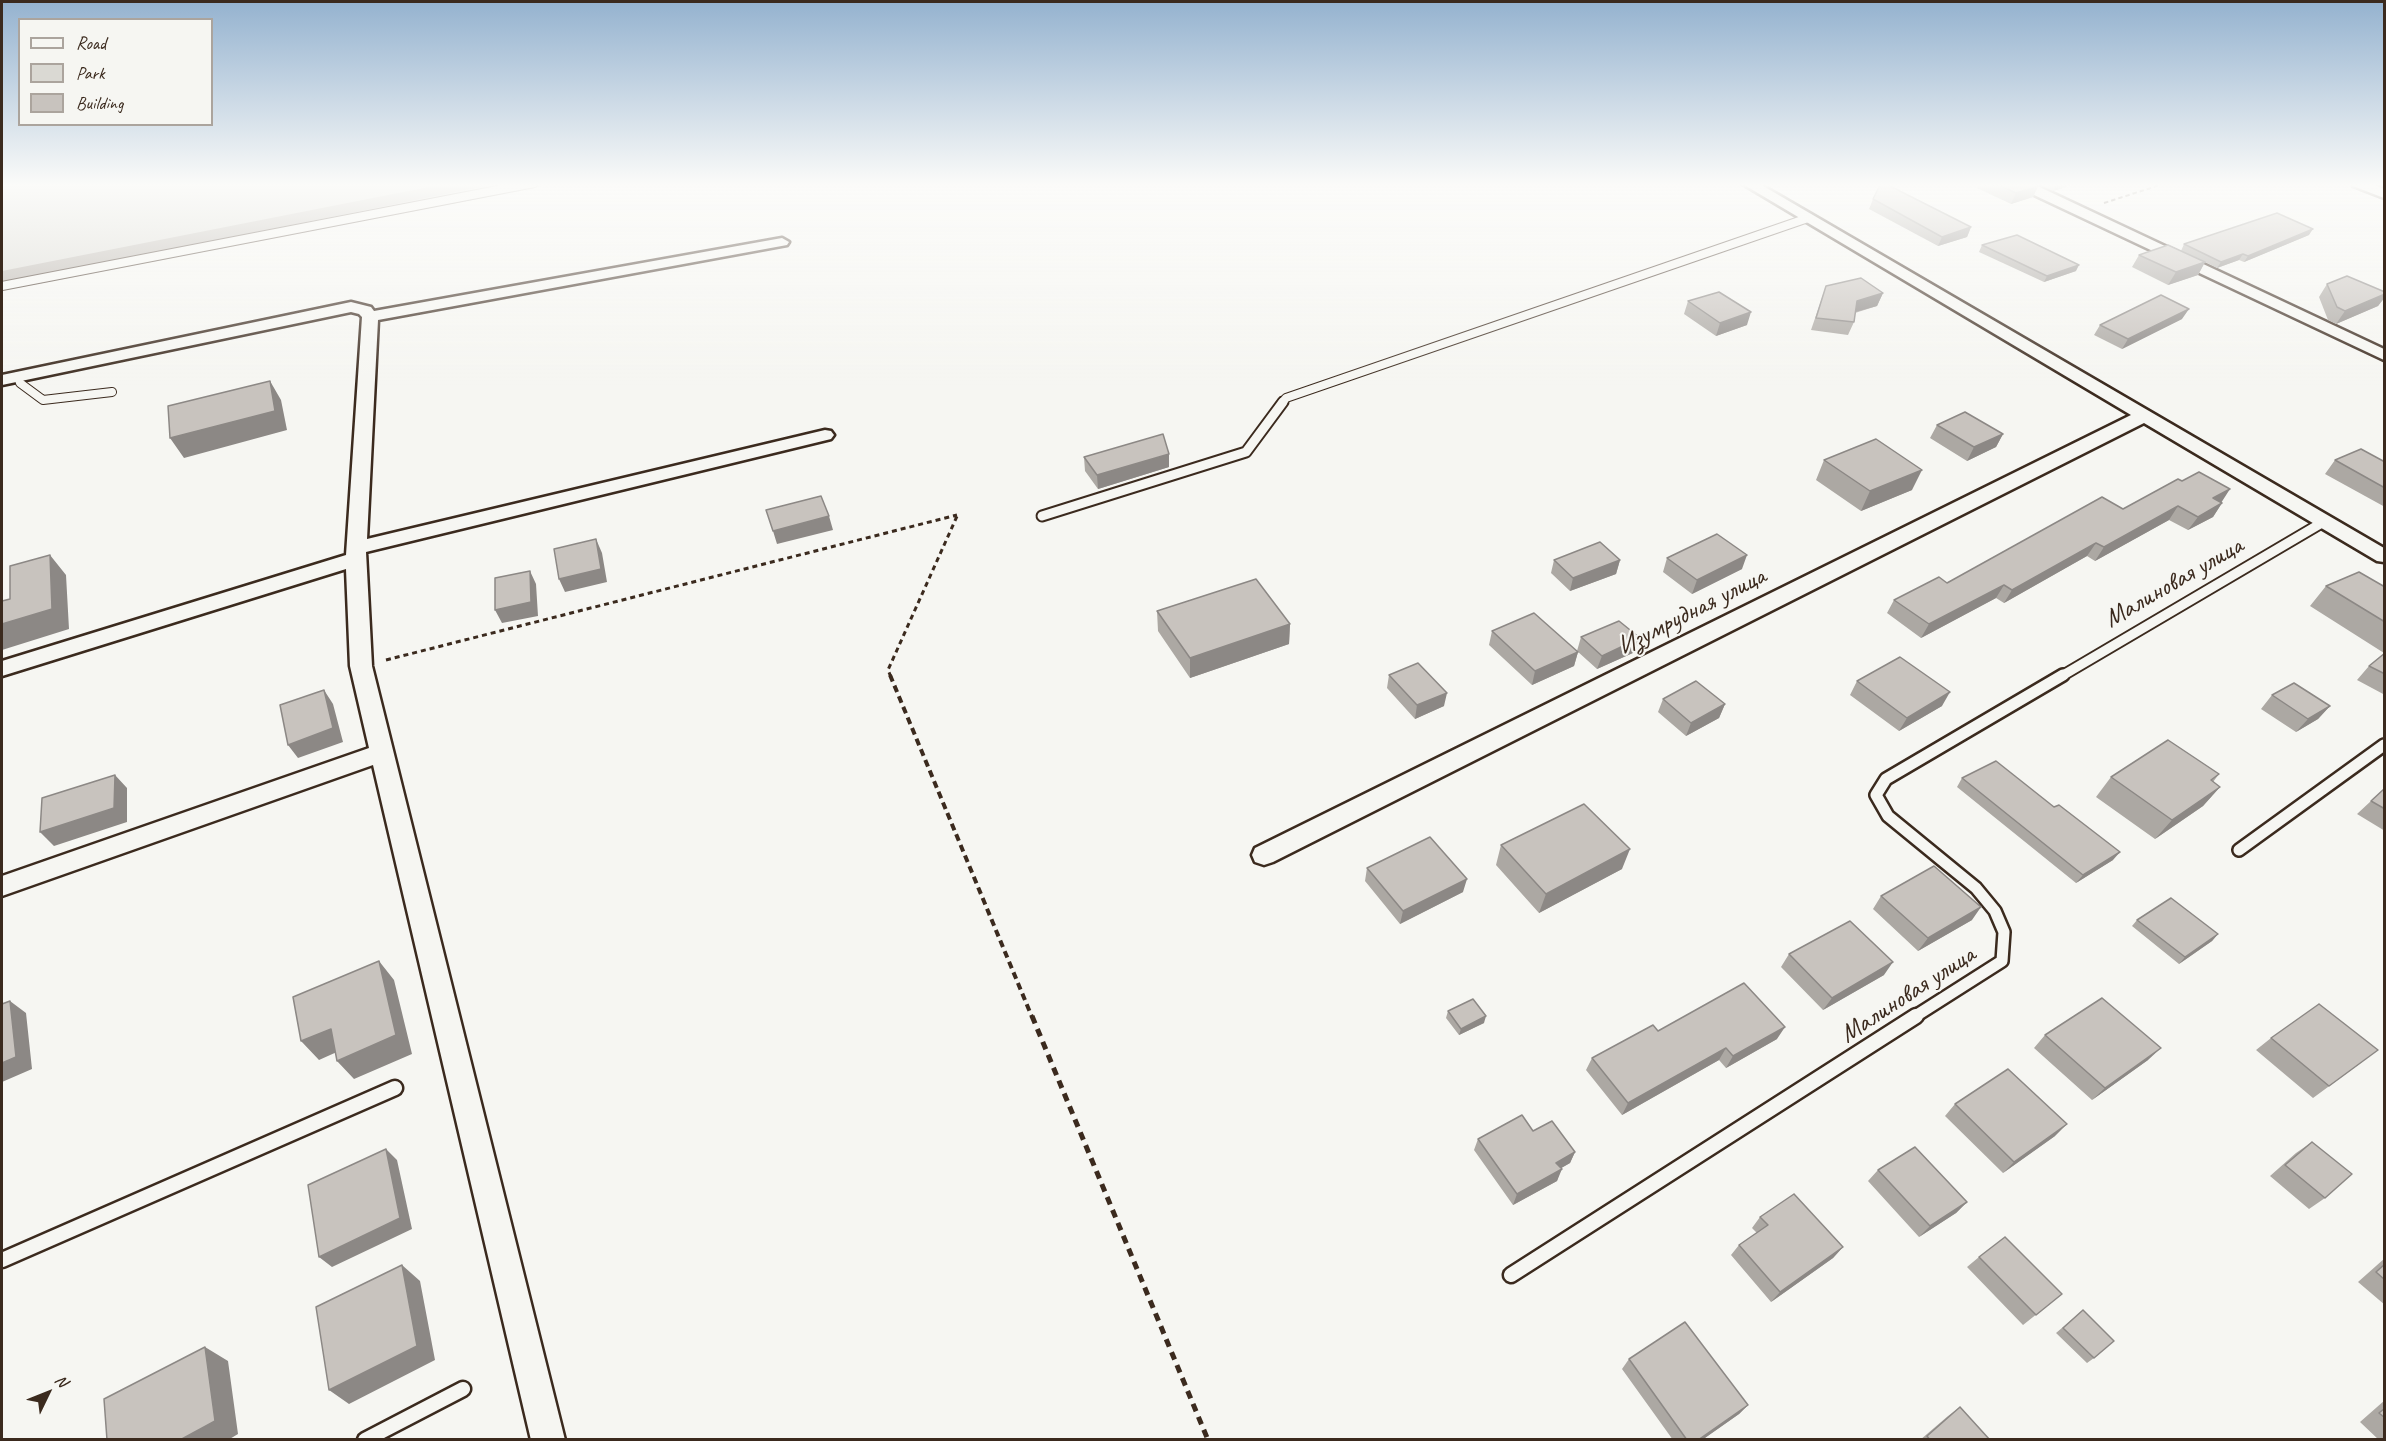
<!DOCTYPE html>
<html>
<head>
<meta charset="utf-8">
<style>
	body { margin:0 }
	#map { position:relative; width:2386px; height:1441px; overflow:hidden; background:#f6f6f2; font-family:Caveat,sans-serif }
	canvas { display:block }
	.frame { position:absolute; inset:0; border:3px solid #3b2a1e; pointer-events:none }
	.legend { position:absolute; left:18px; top:18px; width:195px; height:108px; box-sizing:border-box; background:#f6f6f2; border:2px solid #aba49d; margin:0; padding:8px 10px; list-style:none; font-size:18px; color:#3b2a1e }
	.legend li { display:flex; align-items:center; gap:12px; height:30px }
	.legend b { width:30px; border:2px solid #aba49d }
	.north { position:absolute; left:18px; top:1363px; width:60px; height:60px; -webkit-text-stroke:4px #f6f6f2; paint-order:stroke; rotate:47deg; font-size:16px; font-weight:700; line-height:24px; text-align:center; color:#3b2a1e }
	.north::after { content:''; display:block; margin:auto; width:21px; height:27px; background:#3b2a1e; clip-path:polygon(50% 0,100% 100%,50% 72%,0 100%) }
</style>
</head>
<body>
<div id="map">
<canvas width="2386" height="1441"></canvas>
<div class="frame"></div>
<ul class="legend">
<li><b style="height:8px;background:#f6f6f2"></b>Road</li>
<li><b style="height:16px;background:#dad9d3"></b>Park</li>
<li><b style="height:16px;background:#c8c3be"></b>Building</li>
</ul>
<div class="north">N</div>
</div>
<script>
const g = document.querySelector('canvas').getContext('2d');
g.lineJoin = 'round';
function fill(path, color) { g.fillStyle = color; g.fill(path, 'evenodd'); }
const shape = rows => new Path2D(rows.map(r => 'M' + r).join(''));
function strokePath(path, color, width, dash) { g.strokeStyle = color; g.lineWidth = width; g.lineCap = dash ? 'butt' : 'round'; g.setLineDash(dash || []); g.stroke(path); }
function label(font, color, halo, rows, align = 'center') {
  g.font = font + ' Caveat,sans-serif'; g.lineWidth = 4.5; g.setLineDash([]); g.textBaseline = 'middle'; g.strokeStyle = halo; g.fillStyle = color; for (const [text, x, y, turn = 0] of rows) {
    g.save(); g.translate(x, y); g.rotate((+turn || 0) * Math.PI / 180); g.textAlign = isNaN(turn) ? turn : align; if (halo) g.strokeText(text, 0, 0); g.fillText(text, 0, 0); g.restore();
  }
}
const green = shape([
	[2,183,561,183,2,291]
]);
const canal = shape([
	[449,183,485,183,482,187,476,188,2,283,2,271,449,183]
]);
const pathFar3 = shape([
	[2104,203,2166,183],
	[2,211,2,216]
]);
const pathFar2 = shape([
	[386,660,957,515],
	[891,677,888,670,958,514]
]);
const pathFar1 = shape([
	[890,675,1032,1017]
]);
const path = shape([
	[1032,1016,1208,1440]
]);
const serviceFar3 = shape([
	[2,286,534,183],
	[18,376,20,383,43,400,112,392],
	[1282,403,1286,398,1808,218]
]);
const serviceFar2 = shape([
	[1042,516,1246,452,1283,402],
	[2060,677,2325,521]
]);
const serviceFar1 = shape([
	[2239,850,2384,745],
	[1914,1017,2002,961,2004,932,1995,911,1976,888,1888,816,1876,795,1886,779,2063,675]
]);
const service = shape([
	[2,1260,395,1088],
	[1511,1275,1916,1016],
	[365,1440,463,1389]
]);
const minor = shape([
	[1741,183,1758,183,2384,548,2384,562,2377,561,2144,423,1273,862,1264,865,1255,862,1252,855,1255,848,2131,415,1741,183],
	[2013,183,2031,183,2384,349,2384,360,2015,186,2013,183],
	[2351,183,2370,183,2384,189,2384,198,2353,186,2351,183],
	[782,238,789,242,787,245,378,320,367,539,825,430,831,431,834,435,831,439,366,552,372,666,565,1440,531,1440,373,765,2,896,2,876,369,748,350,666,346,569,2,676,2,661,346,555,362,317,359,314,351,312,2,385,2,375,351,302,371,307,374,311,782,238]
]);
const wall = shape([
	[1979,183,2031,183,2038,186,2033,197,2011,204,1977,188],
	[2036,183,2077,183,2053,191],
	[1873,199,1971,227,1967,237,1938,246,1869,209],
	[2309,235,2244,262,2239,260,2217,268,2205,262,2198,275,2168,285,2132,267,2139,255,2181,251,2184,244],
	[1982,245,2076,271,2044,282,1979,252],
	[2327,284,2385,292,2385,297,2378,306,2336,324,2328,320,2319,297],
	[1826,286,1883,293,1877,306,1855,313,1854,322,1848,335,1811,330],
	[1688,301,1747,325,1716,336,1684,314],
	[2182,319,2122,349,2094,335,2100,325],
	[1937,425,2003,434,1996,447,1967,461,1930,438],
	[1084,457,1169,467,1098,489,1085,471],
	[1824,460,1912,490,1861,511,1816,480],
	[2335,460,2385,462,2385,507,2325,474],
	[2221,502,2222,503,2213,517,2188,530,2169,520,2095,561,2087,556,2004,603,1996,598,1921,638,1887,613,1894,600,1947,583,2123,509],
	[1667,558,1742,569,1692,594,1663,572],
	[1554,560,1620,560,1616,574,1570,591,1551,573],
	[2326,586,2385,587,2385,695,2357,680,2369,666,2384,653,2310,606],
	[1157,611,1290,624,1289,644,1190,678,1158,631],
	[1492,631,1578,652,1574,666,1532,685,1489,645],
	[1581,637,1635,652,1597,669,1577,651],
	[1389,675,1444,706,1415,719,1387,688],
	[1857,681,1942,706,1899,731,1850,695],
	[2272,695,2330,706,2318,719,2296,732,2261,709],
	[1663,699,1725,704,1719,718,1686,736,1658,712],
	[2219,774,2213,782,2220,787,2203,806,2155,839,2096,797,2111,777],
	[1962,778,2054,807,2113,860,2076,883,1957,787],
	[2385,788,2385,831,2357,814],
	[1501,845,1622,869,1539,913,1496,865],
	[1367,868,1463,892,1400,924,1365,881],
	[1881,896,1972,920,1918,951,1873,909],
	[2137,920,2218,934,2212,941,2179,964,2132,926],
	[1789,954,1884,975,1823,1010,1781,967],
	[1448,1011,1484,1023,1459,1035,1446,1018],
	[1658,1031,1777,1039,1726,1068,1719,1060,1622,1115,1586,1070,1592,1058],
	[2045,1035,2148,1060,2092,1100,2034,1048],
	[2271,1038,2362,1062,2313,1098,2256,1050],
	[1955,1104,2055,1136,2003,1173,1945,1116],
	[1533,1131,1575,1152,1570,1163,1561,1168,1557,1181,1513,1205,1474,1150,1478,1139],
	[2312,1142,2325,1198,2309,1209,2270,1176,2296,1153],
	[1878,1170,1967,1202,1956,1213,1919,1237,1868,1181],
	[1760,1217,1843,1247,1833,1258,1771,1302,1731,1255,1739,1245,1757,1233,1752,1228],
	[1979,1257,2062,1294,2023,1325,1967,1267],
	[2385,1258,2385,1305,2358,1282],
	[2083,1310,2094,1358,2087,1363,2056,1333],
	[1629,1359,1748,1405,1739,1414,1702,1440,1673,1440,1622,1369],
	[2385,1400,2385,1440,2379,1440,2360,1422],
	[1960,1407,1990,1440,1920,1440,1948,1416]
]);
const shadedWall = shape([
	[2057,183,2077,183,2053,191],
	[2038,186,2033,197,2011,204,2016,193],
	[1971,227,1967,237,1938,246,1942,237],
	[2313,229,2309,235,2244,262,2248,256],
	[2243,254,2239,260,2217,268,2221,262],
	[2205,262,2198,275,2168,285,2176,272],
	[2079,265,2076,271,2044,282,2047,276],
	[1883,293,1877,306,1852,313,1857,301],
	[2385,294,2385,297,2378,306,2336,324,2345,311],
	[2189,309,2182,319,2122,349,2128,339],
	[1751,312,1747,325,1716,336,1720,323],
	[270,381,281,400,287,430,184,458,170,438],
	[2003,434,1996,447,1967,461,1974,447],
	[1169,454,1169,467,1098,489,1097,475],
	[1922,470,1912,490,1861,511,1870,491],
	[2230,489,2221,503,2213,498],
	[2222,503,2213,517,2188,530,2198,517],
	[2178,506,2169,520,2095,561,2104,547],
	[829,516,833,530,777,544,773,531],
	[596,539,602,553,607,582,565,592,559,579],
	[2096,543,2087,556,2004,603,2012,590],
	[50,555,66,575,69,629,2,650,2,624],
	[1747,555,1742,569,1692,594,1697,580],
	[1620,560,1616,574,1570,591,1573,578],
	[530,571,536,584,538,616,502,623,495,610],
	[2004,585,1996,598,1921,638,1929,624],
	[1290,624,1289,644,1190,678,1190,658],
	[1640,638,1635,652,1597,669,1602,656],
	[1578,652,1574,666,1532,685,1535,671],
	[324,690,333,704,343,742,298,758,288,745],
	[1950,692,1942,706,1899,731,1907,718],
	[1447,693,1444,706,1415,719,1417,705],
	[1725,704,1719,718,1686,736,1691,723],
	[2330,706,2318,719,2296,732,2308,719],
	[115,775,127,788,127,822,54,846,40,832],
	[2220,787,2203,806,2155,839,2172,820],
	[1630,849,1622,869,1539,913,1546,894],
	[2120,852,2113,860,2076,883,2083,875],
	[1467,879,1463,892,1400,924,1403,911],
	[1981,907,1972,920,1918,951,1928,938],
	[2218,934,2212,941,2179,964,2185,957],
	[379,961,394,980,412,1054,354,1079,337,1061],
	[1893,962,1884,975,1823,1010,1832,998],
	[10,1001,26,1013,32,1069,2,1082,2,1063],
	[1486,1016,1484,1023,1459,1035,1461,1029],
	[1785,1027,1777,1039,1726,1068,1733,1056],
	[331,1029,348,1047,319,1060,301,1041],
	[1726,1048,1719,1060,1622,1115,1628,1103],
	[2161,1048,2148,1060,2092,1100,2105,1088],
	[2067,1124,2055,1136,2003,1173,2014,1162],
	[386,1149,397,1160,412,1229,332,1267,319,1257],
	[1575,1152,1570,1163,1551,1174,1556,1163],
	[1562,1169,1557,1181,1513,1205,1517,1194],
	[1967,1202,1956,1213,1919,1237,1930,1226],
	[1843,1247,1833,1258,1771,1302,1780,1292],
	[402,1265,420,1281,435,1360,349,1404,329,1390],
	[205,1347,228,1361,238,1434,228,1440,180,1440],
	[1748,1405,1739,1414,1702,1440,1698,1440]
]);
const building = shape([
	[1881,183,1884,183,1971,227,1942,237,1873,199,1881,183],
	[1994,183,2031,183,2038,186,2016,193,1994,183],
	[2277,213,2313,229,2248,256,2243,254,2221,262,2184,244,2277,213],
	[2017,235,2079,265,2047,276,1982,245,2017,235],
	[2168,245,2205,262,2176,272,2139,255,2168,245],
	[2347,276,2385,292,2385,294,2345,311,2337,307,2327,284,2347,276],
	[1861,278,1883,293,1857,301,1854,322,1816,318,1826,286,1861,278],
	[1719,292,1751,312,1720,323,1688,301,1719,292],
	[2161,295,2189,309,2128,339,2100,325,2161,295],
	[270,381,275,411,170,438,168,406,270,381],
	[1965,412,2003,434,1974,447,1937,425,1965,412],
	[1163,434,1169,454,1097,475,1084,457,1163,434],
	[1876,439,1922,470,1870,491,1824,460,1876,439],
	[2361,449,2385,462,2385,488,2335,460,2361,449],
	[2199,472,2230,489,2213,498,2222,503,2198,517,2178,506,2104,547,2096,543,2012,590,2004,585,1929,624,1894,600,1939,577,1947,583,2102,497,2123,509,2178,479,2182,481,2199,472],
	[821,496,829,516,773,531,766,510,821,496],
	[1717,534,1747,555,1697,580,1667,558,1717,534],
	[596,539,601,569,559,579,554,549,596,539],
	[1600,542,1620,560,1573,578,1554,560,1600,542],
	[50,555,52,609,2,624,2,601,10,599,10,566,50,555],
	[530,571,531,602,495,610,495,578,530,571],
	[2359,572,2385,587,2385,622,2326,586,2359,572],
	[1256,579,1290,624,1190,658,1157,611,1256,579],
	[1534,613,1578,652,1535,671,1492,631,1534,613],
	[1619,621,1640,638,1602,656,1581,637,1619,621],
	[2385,653,2385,674,2369,666,2385,653],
	[1900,657,1950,692,1907,718,1857,681,1900,657],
	[1418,663,1447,693,1417,705,1389,675,1418,663],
	[1696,681,1725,704,1691,723,1663,699,1696,681],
	[2294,683,2330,706,2308,719,2272,695,2294,683],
	[324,690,333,728,288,745,280,705,324,690],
	[2168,740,2219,774,2211,780,2220,787,2172,820,2111,777,2168,740],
	[1996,761,2054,807,2059,805,2120,852,2083,875,1962,778,1996,761],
	[115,775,114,808,40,832,42,798,115,775],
	[2385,788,2385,809,2371,801,2385,788],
	[1584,804,1630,849,1546,894,1501,845,1584,804],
	[1430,837,1467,879,1403,911,1367,868,1430,837],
	[1934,866,1981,907,1928,938,1881,896,1934,866],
	[2171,898,2218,934,2185,957,2137,920,2171,898],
	[1850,921,1893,962,1832,998,1789,954,1850,921],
	[379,961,396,1035,337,1061,331,1029,301,1041,293,997,379,961],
	[1744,983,1785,1027,1733,1056,1726,1048,1628,1103,1592,1058,1653,1025,1658,1031,1744,983],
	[2102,998,2161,1048,2105,1088,2045,1035,2102,998],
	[1473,999,1486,1016,1461,1029,1448,1011,1473,999],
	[10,1001,16,1057,2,1063,2,1004,10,1001],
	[2319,1004,2378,1050,2329,1086,2271,1038,2319,1004],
	[2008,1069,2067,1124,2014,1162,1955,1104,2008,1069],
	[1522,1115,1533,1131,1552,1121,1575,1152,1556,1163,1562,1169,1517,1194,1478,1139,1522,1115],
	[2312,1142,2352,1174,2325,1198,2285,1165,2312,1142],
	[1915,1147,1967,1202,1930,1226,1878,1170,1915,1147],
	[386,1149,400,1218,319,1257,308,1185,386,1149],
	[1794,1194,1843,1247,1780,1292,1739,1245,1768,1225,1760,1217,1794,1194],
	[2005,1237,2062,1294,2036,1315,1979,1257,2005,1237],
	[2385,1264,2385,1280,2376,1272,2385,1264],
	[402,1265,417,1346,329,1390,316,1307,402,1265],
	[2083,1310,2114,1341,2094,1358,2063,1328,2083,1310],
	[1685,1322,1748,1405,1698,1440,1687,1440,1629,1359,1685,1322],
	[205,1347,215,1421,180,1440,107,1440,104,1399,205,1347],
	[1960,1407,1990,1440,1930,1440,1927,1436,1960,1407],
	[2385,1408,2385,1418,2379,1413,2385,1408]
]);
const streetNames = [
	["Малиновая улица",2174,583,-30],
	["Изумрудная улица",1692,612,-27],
	["Малиновая улица",1908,995,-33]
];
fill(green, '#dad9d3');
fill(canal, '#b6b0a9');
strokePath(serviceFar3, '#3b2a1e', 10);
strokePath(serviceFar2, '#3b2a1e', 13);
strokePath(serviceFar1, '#3b2a1e', 16);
strokePath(service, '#3b2a1e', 19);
strokePath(minor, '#3b2a1e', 5);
strokePath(pathFar3, '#3b2a1e', 2, [4.5, 3]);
strokePath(pathFar2, '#3b2a1e', 3, [5, 4]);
strokePath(pathFar1, '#3b2a1e', 4, [7, 4.5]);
strokePath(path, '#3b2a1e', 5, [8, 6]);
strokePath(serviceFar3, '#f6f6f2', 8);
strokePath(serviceFar2, '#f6f6f2', 9);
strokePath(serviceFar1, '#f6f6f2', 11);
strokePath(service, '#f6f6f2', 14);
fill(minor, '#f6f6f2');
fill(wall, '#aca8a3');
fill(shadedWall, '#8c8885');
fill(building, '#c8c3be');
strokePath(building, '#8c8885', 1.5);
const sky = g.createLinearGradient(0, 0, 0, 385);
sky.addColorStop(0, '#94b2cf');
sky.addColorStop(0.48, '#fbfbf9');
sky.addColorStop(1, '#fbfbf900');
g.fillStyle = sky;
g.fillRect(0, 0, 2386, 385);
label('26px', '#3b2a1e', '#f6f6f2', streetNames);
</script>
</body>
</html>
